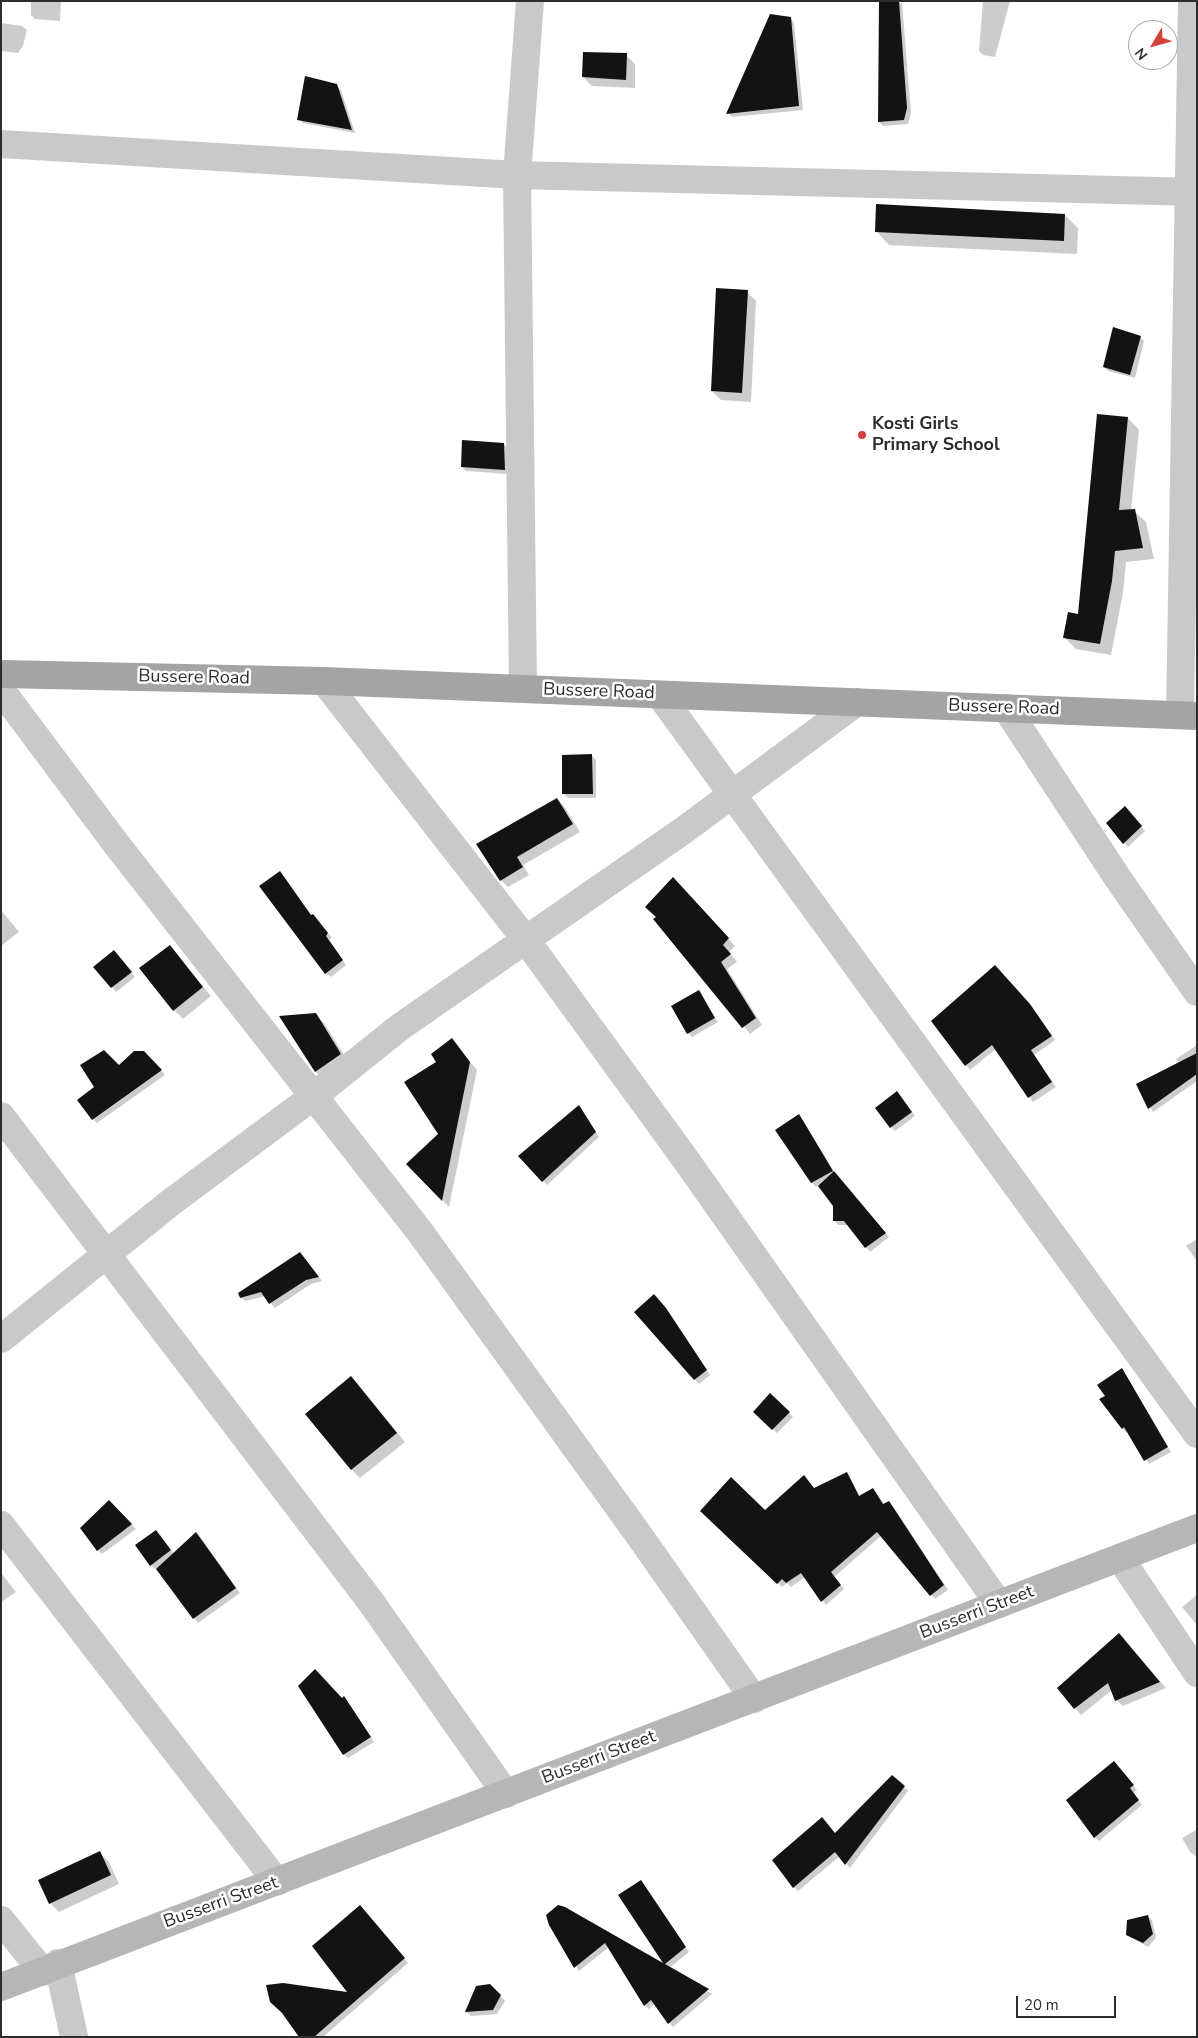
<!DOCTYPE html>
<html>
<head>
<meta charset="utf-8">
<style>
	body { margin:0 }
	#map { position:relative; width:1198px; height:2038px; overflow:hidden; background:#fff; font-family:"Nunito Sans",sans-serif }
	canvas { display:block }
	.frame { position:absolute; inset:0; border:2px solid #2c2c2c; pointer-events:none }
	.north { position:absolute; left:1128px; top:20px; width:50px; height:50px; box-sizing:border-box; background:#fff; border:1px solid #ababab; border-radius:50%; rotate:233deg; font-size:14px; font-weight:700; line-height:20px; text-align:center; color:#2c2c2c }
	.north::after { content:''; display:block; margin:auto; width:18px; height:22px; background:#d6423b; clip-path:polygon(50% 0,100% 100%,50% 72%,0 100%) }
	.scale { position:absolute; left:1016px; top:1996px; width:100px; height:22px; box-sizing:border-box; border:2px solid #2c2c2c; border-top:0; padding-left:6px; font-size:15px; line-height:18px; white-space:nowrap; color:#2c2c2c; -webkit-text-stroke:4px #fff; paint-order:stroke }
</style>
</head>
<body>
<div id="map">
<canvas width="1198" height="2038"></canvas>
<div class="frame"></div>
<div class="north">N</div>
<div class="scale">20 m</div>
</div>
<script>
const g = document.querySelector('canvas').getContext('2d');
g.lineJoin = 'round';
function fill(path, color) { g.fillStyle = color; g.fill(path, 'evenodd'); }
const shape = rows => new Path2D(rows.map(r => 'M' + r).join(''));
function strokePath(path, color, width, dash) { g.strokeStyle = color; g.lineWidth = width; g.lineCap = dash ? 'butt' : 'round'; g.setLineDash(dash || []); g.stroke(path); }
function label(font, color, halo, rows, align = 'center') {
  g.font = font + ' "Nunito Sans",sans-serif'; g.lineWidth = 5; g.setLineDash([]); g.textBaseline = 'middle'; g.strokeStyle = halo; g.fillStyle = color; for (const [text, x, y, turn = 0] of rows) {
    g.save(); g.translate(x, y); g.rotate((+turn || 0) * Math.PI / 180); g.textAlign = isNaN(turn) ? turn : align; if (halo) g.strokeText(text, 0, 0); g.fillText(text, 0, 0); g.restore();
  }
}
const shadow = shape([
	[31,1,61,1,60,21,35,19,31,15],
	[880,1,902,3,911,113,908,124,883,126,879,122],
	[983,1,1010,1,995,57,983,55,979,51],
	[790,18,794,23,803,110,732,117,728,113],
	[1,23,22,26,27,30,23,46,18,53,1,51],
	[626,55,635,64,635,88,592,86,583,77],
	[336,85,341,90,355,133,303,123,299,119],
	[1065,215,1078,228,1077,254,889,245,876,231],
	[747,292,756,301,751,402,721,400,712,391],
	[1140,337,1144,341,1135,378,1108,371,1104,367],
	[1128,418,1139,430,1131,511,1134,511,1146,522,1154,559,1126,562,1123,593,1111,655,1076,649,1064,637,1079,615],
	[504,444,508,449,508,474,466,471,462,467],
	[591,755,596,760,596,798,568,798,564,794],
	[557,799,564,806,580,832,523,865,529,875,508,887,501,880],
	[1129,812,1145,831,1128,847,1124,843],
	[680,886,735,946,729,952,737,962,727,969,762,1025,750,1034,657,917],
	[1,910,19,932,1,946],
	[312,916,317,919,332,938,329,940,346,965,331,977,326,973],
	[169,946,211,996,183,1019,174,1010],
	[118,956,135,977,116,992,95,967],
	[698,992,718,1022,692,1037,688,1033],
	[1034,1010,1055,1040,1034,1055,1056,1087,1033,1102,996,1049,970,1070,933,1021],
	[315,1014,324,1023,349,1063,325,1081,316,1072,281,1017],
	[452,1040,477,1070,449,1207,408,1164,439,1134,438,1062],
	[1197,1045,1197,1081,1153,1112,1137,1084,1179,1063,1176,1059],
	[144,1053,165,1075,97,1123,93,1119,119,1067],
	[901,1097,915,1116,895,1131,891,1127],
	[579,1107,599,1137,547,1185,520,1156],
	[803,1120,836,1175,889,1237,870,1252,849,1225,838,1225,834,1220,835,1206,819,1185,816,1187,812,1183,776,1131],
	[1197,1239,1197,1261,1186,1246],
	[304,1258,322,1281,311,1284,275,1308,265,1296,245,1301,241,1297],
	[658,1300,670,1314,710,1375,699,1384,636,1312],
	[1121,1370,1171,1452,1149,1464,1128,1431,1127,1433,1123,1429,1101,1400,1106,1396],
	[360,1387,405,1442,360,1478,351,1469],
	[770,1395,793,1417,777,1433,755,1412],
	[847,1473,860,1497,873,1489,884,1505,889,1502,893,1506,948,1590,935,1599,881,1536,834,1577,844,1589,826,1605,805,1577,791,1587,787,1583,782,1587,702,1511,765,1511],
	[109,1502,136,1529,102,1554,98,1550],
	[160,1535,174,1554,200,1537,240,1593,198,1623,157,1568,155,1569,151,1565,136,1546],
	[1,1573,16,1592,1,1602],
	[1197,1595,1197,1625,1182,1607],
	[1125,1641,1166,1688,1123,1706,1116,1700,1112,1690,1081,1715,1058,1688],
	[342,1700,348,1702,374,1742,348,1758,344,1754],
	[1118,1767,1137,1790,1133,1793,1142,1805,1099,1841,1095,1837],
	[904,1787,908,1791,850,1868,840,1856,798,1891,794,1887,836,1834],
	[1196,1830,1197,1830,1197,1857,1190,1852,1182,1838],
	[100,1853,109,1862,119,1884,59,1912,50,1903],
	[641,1882,689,1952,669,1968,712,1994,673,2027,654,2004,649,2009,645,2005,609,1947,579,1971,547,1916,667,1967,620,1896],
	[364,1911,408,1963,323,2037,300,2037,350,1994],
	[1147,1916,1152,1920,1156,1938,1148,1947,1127,1935],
	[490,1985,505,2001,497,2014,471,2016,467,2012]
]);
const building = shape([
	[879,1,899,1,907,108,904,120,878,122],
	[770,14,791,17,799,106,726,114],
	[583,52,627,53,626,80,582,77],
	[305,76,337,84,352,130,297,120],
	[876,204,1065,214,1064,241,875,232],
	[716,288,748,290,742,393,711,391],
	[1113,327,1141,336,1130,375,1103,367],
	[1097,414,1128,417,1119,510,1135,509,1143,548,1115,551,1112,581,1100,644,1063,638,1068,612,1078,614],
	[462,440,504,443,505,470,461,467],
	[592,754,593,794,562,794,562,755],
	[557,798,573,824,517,857,523,867,500,881,476,844],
	[1125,806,1142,826,1123,844,1106,823],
	[280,871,311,915,313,914,328,933,326,936,343,960,325,974,259,886],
	[673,877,729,938,723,945,731,954,721,962,756,1018,742,1028,653,919,656,917,645,907],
	[170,945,203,987,173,1011,139,968],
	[114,950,132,972,111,988,93,967],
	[995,965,1030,1004,1052,1036,1031,1050,1052,1082,1028,1098,992,1045,965,1066,931,1021],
	[699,990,715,1018,687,1034,671,1006],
	[316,1013,341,1054,315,1072,279,1016],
	[452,1038,470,1062,442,1201,406,1164,438,1134,404,1082,436,1062,431,1054],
	[104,1050,119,1065,134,1051,144,1051,162,1070,92,1120,77,1100,94,1087,80,1065],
	[1197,1053,1197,1074,1148,1109,1136,1084],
	[897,1091,912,1112,890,1128,875,1108],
	[579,1105,596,1132,542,1182,518,1156],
	[799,1114,833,1171,811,1183,775,1130],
	[834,1171,886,1233,865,1248,844,1221,833,1221,833,1206,818,1186],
	[300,1252,319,1277,306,1280,269,1304,261,1292,240,1298,238,1293],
	[654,1294,666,1308,707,1370,694,1380,634,1312],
	[1122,1368,1168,1447,1144,1461,1124,1427,1122,1429,1099,1399,1105,1396,1097,1385],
	[351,1376,397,1433,351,1470,305,1414],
	[770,1393,790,1412,772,1430,753,1412],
	[847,1472,859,1496,873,1488,883,1504,889,1501,944,1585,930,1596,877,1532,831,1572,841,1585,821,1602,801,1573,786,1583,782,1579,777,1584,700,1511,731,1477,765,1510,804,1475,814,1488],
	[109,1500,132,1524,97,1551,80,1528],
	[156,1530,171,1550,150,1566,135,1545],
	[196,1532,236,1588,193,1619,156,1569],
	[1119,1633,1160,1682,1115,1701,1108,1683,1074,1709,1057,1688],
	[315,1669,342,1698,344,1696,371,1737,343,1755,298,1686],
	[1114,1761,1134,1785,1130,1788,1139,1800,1094,1838,1066,1800],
	[892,1775,905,1786,845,1865,835,1852,793,1888,772,1860,822,1817,835,1833],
	[100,1851,111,1875,49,1904,38,1880],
	[641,1880,686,1947,665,1964,709,1989,668,2024,651,2000,644,2006,605,1943,574,1968,549,1925,546,1915,558,1905,565,1907,663,1963,618,1895],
	[360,1905,405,1958,314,2037,299,2037,282,2013,270,2002,266,1985,283,1983,347,1992,312,1946],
	[1148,1915,1153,1934,1143,1943,1126,1935,1127,1920],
	[490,1984,501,1995,493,2010,465,2012,476,1986]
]);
const minor = shape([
	[1,144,517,175,1197,192],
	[324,681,526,940,686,1160,999,1604],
	[523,689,517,175,530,1],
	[1,690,117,845,420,1232,641,1538,754,1699],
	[660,695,1197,1434],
	[1006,708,1119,880,1197,992],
	[1180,715,1192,1],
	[1,1116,371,1602,506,1794],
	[1,1339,170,1203,315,1095,400,1027,684,830,857,702],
	[1,1525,277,1882],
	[1120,1558,1197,1673],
	[1,1920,43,1972],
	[58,1963,74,2037]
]);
const secondary = shape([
	[1,1987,1197,1528]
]);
const primary = shape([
	[1,674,324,681,1197,716]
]);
const markers = [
	[862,435,5,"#d6423b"]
];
const poiNames = [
	["Kosti Girls",872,425],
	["Primary School",872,446]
];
const streetNames = [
	["Bussere Road",194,678,1],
	["Bussere Road",599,692,2],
	["Bussere Road",1004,708,2],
	["Busserri Street",977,1613,-21],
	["Busserri Street",599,1758,-21],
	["Busserri Street",221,1903,-20]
];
fill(shadow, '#0003');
fill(building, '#131313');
strokePath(minor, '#c9c9c9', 28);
strokePath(secondary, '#b6b6b6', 28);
strokePath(primary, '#a4a4a4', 28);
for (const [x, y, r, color] of markers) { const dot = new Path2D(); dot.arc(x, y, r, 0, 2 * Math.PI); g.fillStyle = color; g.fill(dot); strokePath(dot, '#fff', 2); }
label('bold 18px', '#2c2c2c', '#fff', poiNames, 'left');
label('18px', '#2c2c2c', '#fff', streetNames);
</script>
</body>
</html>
